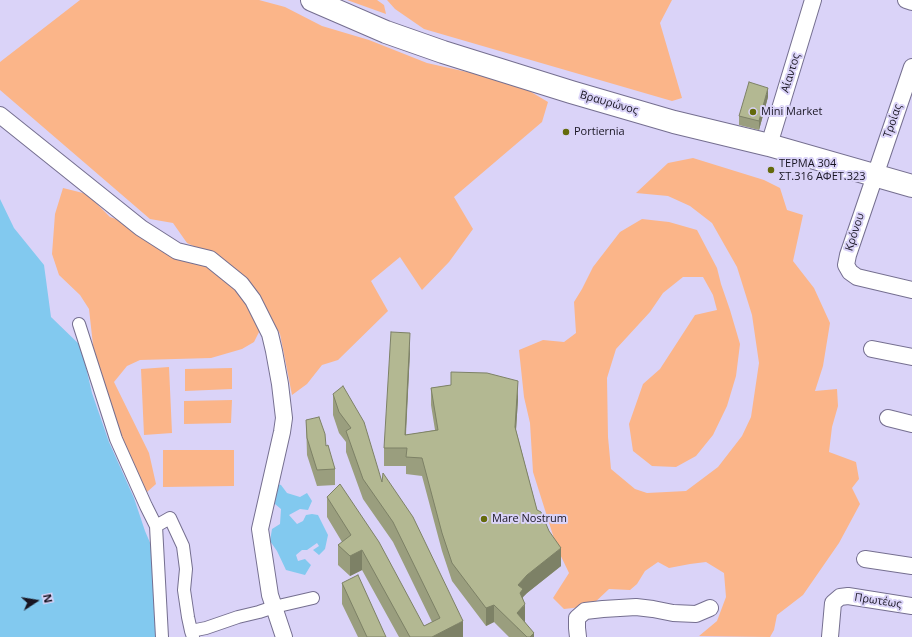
<!DOCTYPE html>
<html>
<head>
<meta charset="utf-8">
<style>
	body { margin:0 }
	#map { position:relative; width:912px; height:637px; overflow:hidden; background:#dad3f8; font-family:"Open Sans",sans-serif }
	canvas { display:block }
	.north { position:absolute; left:16px; top:581px; width:40px; height:40px; -webkit-text-stroke:3px #dad3f8; paint-order:stroke; rotate:78deg; font-size:11px; font-weight:700; line-height:16px; text-align:center; color:#181522 }
	.north::after { content:''; display:block; margin:auto; width:14px; height:18px; background:#181522; clip-path:polygon(50% 0,100% 100%,50% 72%,0 100%) }
</style>
</head>
<body>
<div id="map">
<canvas width="912" height="637"></canvas>
<div class="north">N</div>
</div>
<script>
const g = document.querySelector('canvas').getContext('2d');
g.lineJoin = 'round';
function fill(path, color) { g.fillStyle = color; g.fill(path, 'evenodd'); }
const shape = rows => new Path2D(rows.map(r => 'M' + r).join(''));
function strokePath(path, color, width, dash) { g.strokeStyle = color; g.lineWidth = width; g.lineCap = dash ? 'butt' : 'round'; g.setLineDash(dash || []); g.stroke(path); }
function label(font, color, halo, rows, align = 'center') {
  g.font = font + ' "Open Sans",sans-serif'; g.lineWidth = 4; g.setLineDash([]); g.textBaseline = 'middle'; g.strokeStyle = halo; g.fillStyle = color; for (const [text, x, y, turn = 0] of rows) {
    g.save(); g.translate(x, y); g.rotate((+turn || 0) * Math.PI / 180); g.textAlign = isNaN(turn) ? turn : align; if (halo) g.strokeText(text, 0, 0); g.fillText(text, 0, 0); g.restore();
  }
}
const green = shape([
	[80,0,259,0,285,7,322,26,369,40,427,63,516,83,548,102,542,122,454,197,473,229,449,262,422,290,400,257,371,281,388,311,338,360,322,365,307,384,292,395,280,334,267,312,204,251,187,243,173,223,150,219,0,90,0,62],
	[347,0,377,0,384,5,386,14],
	[387,0,672,0,660,23,682,98,672,101,424,29,395,9],
	[693,158,764,180,780,188,787,210,803,215,793,261,814,288,830,323,823,366,815,391,837,389,838,406,832,427,829,452,856,462,859,479,852,488,860,504,839,543,803,595,777,615,774,630,770,637,699,636,717,621,726,597,724,573,706,562,690,564,669,568,658,562,645,571,637,584,630,590,609,589,591,606,564,609,553,598,569,573,557,548,533,472,530,423,524,397,519,350,543,340,564,342,576,333,574,302,582,289,593,267,620,232,642,219,669,222,697,230,717,268,721,284,730,310,740,344,736,376,727,406,713,435,696,456,676,467,652,466,633,451,629,424,643,384,660,369,695,315,717,310,713,295,703,277,683,277,663,293,650,312,616,349,607,378,608,437,611,469,635,489,647,493,686,491,718,467,742,436,751,417,759,363,752,315,737,267,712,223,690,206,668,196,636,193,668,163],
	[63,188,87,194,110,217,122,221,207,263,236,285,261,328,254,342,242,349,211,358,140,360,127,366,114,382,149,453,156,484,147,492,131,480,94,354,89,309,80,295,59,275,52,254,55,214],
	[169,367,172,433,144,435,141,369],
	[232,368,232,389,185,391,185,369],
	[232,400,231,423,184,424,184,401],
	[163,450,234,450,234,486,163,487]
]);
const water = shape([
	[0,199,14,228,44,265,51,317,81,346,92,393,109,442,134,498,145,531,154,552,160,637,0,637],
	[277,484,281,485,287,493,300,497,307,493,312,501,308,510,300,509,289,515,297,524,303,521,306,515,312,514,318,515,328,535,325,549,319,555,313,550,319,546,317,543,307,550,302,550,296,555,298,561,305,559,311,565,305,575,286,570,277,551,270,541,272,529,280,524,281,509,275,504,269,507]
]);
const pedestrian = shape([
	[79,324,116,439,146,506,156,526,170,518,183,546,186,569,184,590,188,617,191,631],
	[156,526,162,637],
	[193,637,191,631,206,628,238,617,259,612,274,607,313,598]
]);
const minor = shape([
	[906,0,912,2],
	[912,67,848,255,846,265,850,272,857,277,912,290],
	[0,115,141,228,177,251,210,259,241,284,253,300,270,334,274,351,280,384,284,418,282,432,260,529,270,595,284,637],
	[769,145,813,0],
	[872,349,912,357],
	[888,418,912,424],
	[865,559,912,566],
	[578,637,577,628,577,618,585,611,603,609,636,607,653,609,673,613,696,614,710,608],
	[830,637,833,603,840,597,848,596,912,606]
]);
const secondary = shape([
	[312,0,386,32,443,52,571,92,674,122,769,145,912,186]
]);
const wall = shape([
	[768,97,759,130,739,125,739,116],
	[410,351,406,435,435,430,431,405,431,388,451,385,451,372,518,399,516,430,537,510,561,566,527,593,523,597,525,622,534,637,509,637,494,622,486,626,452,581,442,551,422,476,406,474,406,466,384,466,384,448],
	[333,394,382,482,463,637,399,637,362,570,350,576,338,565,338,545,342,542,327,517,327,497,424,626,432,622,393,542,363,499,346,452,346,442,339,433,333,415],
	[306,420,326,446,335,469,335,485,317,486,307,455],
	[342,583,386,637,358,637,342,604]
]);
const shadedWall = shape([
	[768,88,768,97,759,130,759,121],
	[410,333,410,351,405,448,405,435],
	[518,381,518,399,515,445,515,427],
	[561,548,561,566,527,593,523,597,523,607,525,604,525,622,519,629,517,628,518,585,527,575],
	[362,550,362,570,350,576,350,556],
	[494,605,494,622,486,626,486,608],
	[463,621,463,637,432,637],
	[534,633,534,637,530,637]
]);
const building = shape([
	[749,82,768,88,759,121,739,116,749,82],
	[391,332,410,333,405,435,438,430,431,388,451,385,451,372,487,373,518,381,515,427,537,510,541,512,549,531,561,548,527,575,518,585,523,589,520,593,525,604,517,613,534,633,530,637,527,637,494,605,486,608,452,563,442,533,422,458,406,457,407,448,384,448,391,332],
	[343,386,364,422,382,482,383,473,413,517,463,621,432,637,410,637,362,550,350,556,338,545,351,535,327,497,340,484,379,542,424,626,440,618,393,522,363,479,346,431,351,428,339,412,333,394,343,386],
	[319,417,325,434,326,446,328,445,335,469,317,470,307,438,306,420,319,417],
	[358,575,386,637,367,637,342,583,358,575]
]);
const markers = [
	[753,112,4,"#646a0c"],
	[566,132,4,"#646a0c"],
	[771,170,4,"#646a0c"],
	[484,519,4,"#646a0c"]
];
const streetNames = [
	["Αίαντος",791,73,-73],
	["Βραυρώνος",609,103,16],
	["Τροίας",893,121,-71],
	["Κρόνου",855,232,-72],
	["Πρωτέως",878,601,9]
];
const poiNames = [
	["Mini Market",761,112],
	["Portiernia",574,132],
	["ΤΕΡΜΑ 304",779,164],
	["ΣΤ.316 ΑΦΕΤ.323",779,177],
	["Mare Nostrum",492,519]
];
fill(green, '#fbb589');
fill(water, '#82c9ef');
strokePath(pedestrian, '#756f90', 14);
strokePath(minor, '#756f90', 18);
strokePath(secondary, '#756f90', 24);
strokePath(pedestrian, '#fff', 12);
strokePath(minor, '#fff', 16);
strokePath(secondary, '#fff', 22);
fill(wall, '#9a9e7e');
fill(shadedWall, '#7d8166');
fill(building, '#b3b892');
strokePath(building, '#7d8166', 1);
for (const [x, y, r, color] of markers) { const dot = new Path2D(); dot.arc(x, y, r, 0, 2 * Math.PI); g.fillStyle = color; g.fill(dot); strokePath(dot, '#dad3f8', 1.5); }
label('11px', '#181522', '#dad3f8', streetNames);
label('11px', '#181522', '#dad3f8', poiNames, 'left');
</script>
</body>
</html>
